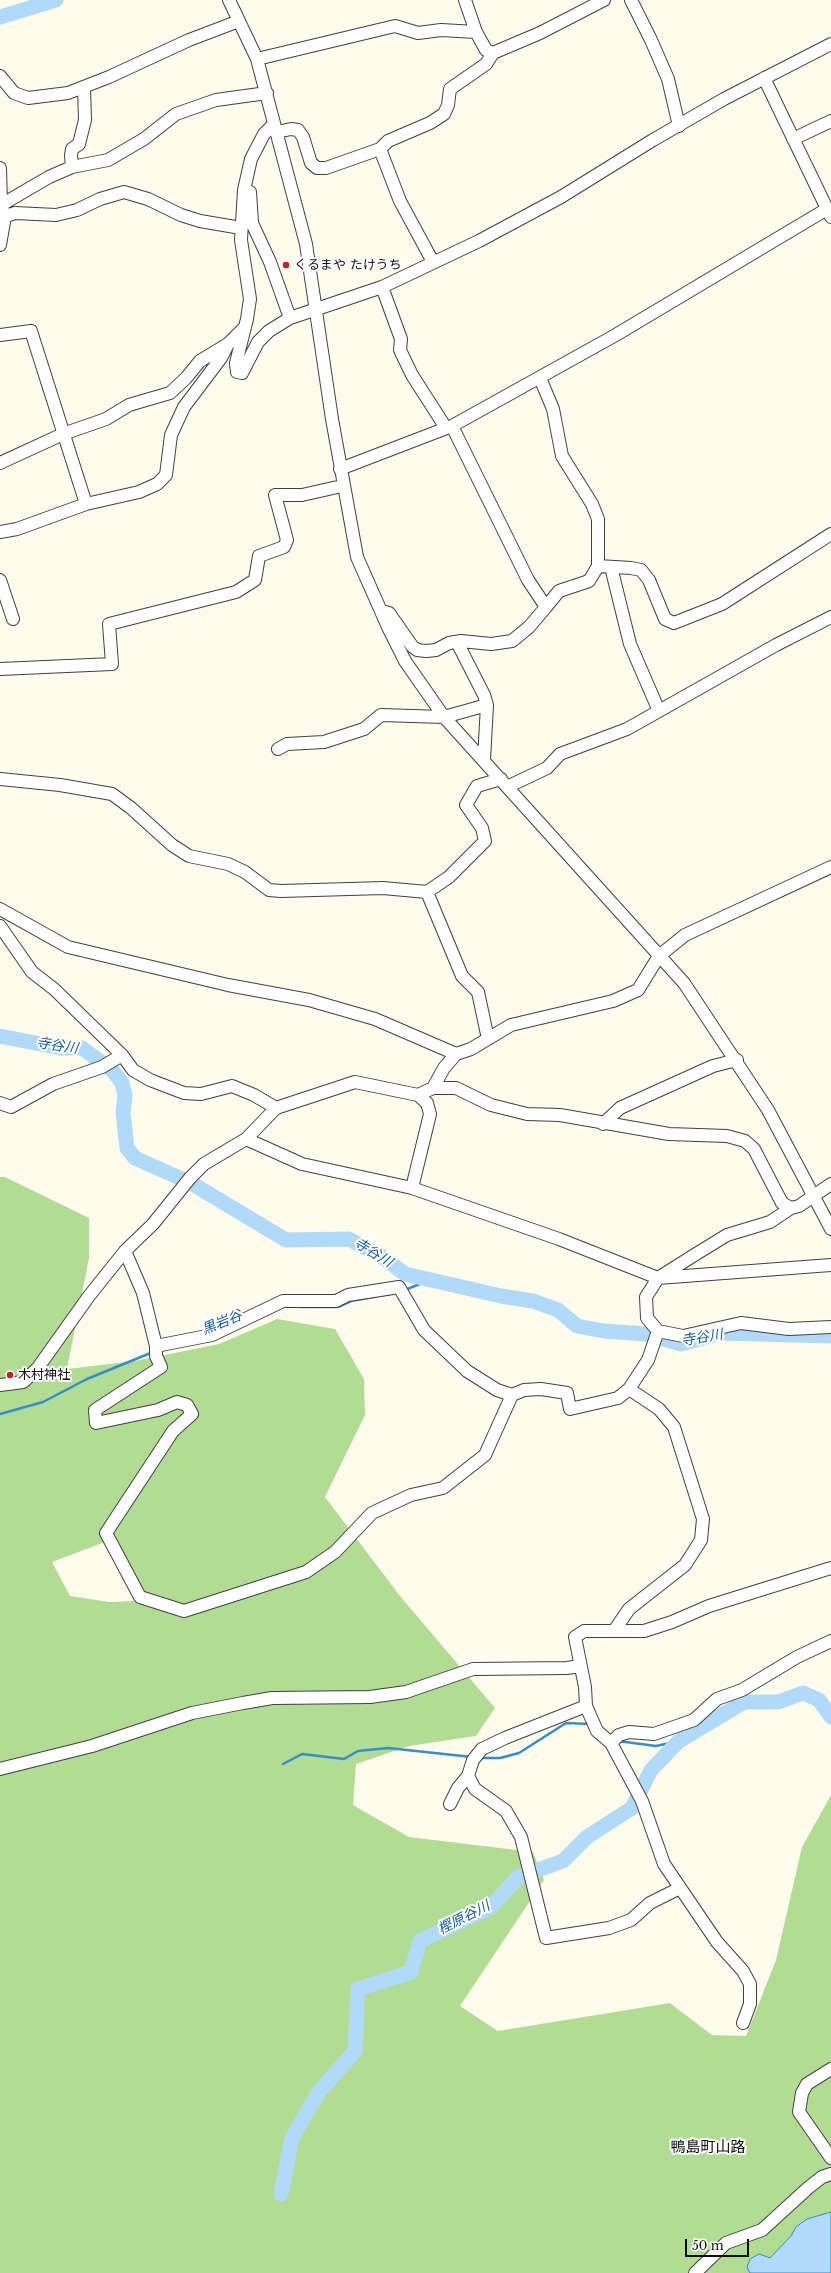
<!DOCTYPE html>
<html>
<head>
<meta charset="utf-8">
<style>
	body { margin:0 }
	#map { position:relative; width:831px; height:2273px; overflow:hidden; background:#fffced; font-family:"Libre Baskerville",serif }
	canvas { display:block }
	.scale { position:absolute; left:685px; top:2239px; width:64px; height:18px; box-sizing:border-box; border:2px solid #0d0d0d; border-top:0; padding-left:5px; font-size:12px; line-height:14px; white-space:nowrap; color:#0d0d0d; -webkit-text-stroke:3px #fff; paint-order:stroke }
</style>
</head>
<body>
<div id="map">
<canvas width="831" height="2273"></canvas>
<div class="scale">50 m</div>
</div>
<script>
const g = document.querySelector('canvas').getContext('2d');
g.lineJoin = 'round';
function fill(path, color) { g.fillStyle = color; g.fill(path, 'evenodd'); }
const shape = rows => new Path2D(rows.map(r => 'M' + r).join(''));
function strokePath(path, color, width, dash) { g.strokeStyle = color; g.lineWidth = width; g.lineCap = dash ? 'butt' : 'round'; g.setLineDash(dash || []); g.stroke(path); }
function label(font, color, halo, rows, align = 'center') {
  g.font = font + ' "Libre Baskerville","Noto Sans JP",serif'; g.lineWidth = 4; g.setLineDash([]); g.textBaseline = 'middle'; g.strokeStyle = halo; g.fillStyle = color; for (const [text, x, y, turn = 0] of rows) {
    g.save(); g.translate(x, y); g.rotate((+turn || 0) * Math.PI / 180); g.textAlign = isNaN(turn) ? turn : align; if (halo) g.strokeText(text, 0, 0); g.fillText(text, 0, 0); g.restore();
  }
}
const forest = shape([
	[0,1177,5,1177,89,1218,89,1258,67,1369,135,1361,219,1344,277,1319,335,1329,364,1379,365,1415,325,1497,400,1596,495,1708,476,1736,409,1746,356,1764,353,1805,409,1837,533,1852,544,1880,460,2006,498,2031,670,2003,712,2035,746,2036,776,1960,802,1847,831,1795,831,2273,0,2273],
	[105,1542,135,1601,109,1602,70,1596,52,1562]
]);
const water = shape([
	[831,2212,831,2273,750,2273,747,2267,750,2259,759,2254,770,2258,791,2236,796,2227,807,2219,831,2212]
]);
const stream = shape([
	[405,1290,432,1279],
	[299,1307,338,1307,351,1301,390,1294],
	[0,1414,43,1402,87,1379,153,1352],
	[618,1741,656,1746,679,1741],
	[481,1758,500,1758,519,1753,566,1723,590,1724],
	[283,1764,302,1754,344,1759,358,1751,388,1748,472,1757]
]);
const river = shape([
	[0,17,56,0],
	[0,1036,61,1048,82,1048,113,1071,122,1083,125,1095,123,1113,127,1148,135,1158,191,1183,286,1240,349,1239,381,1256,405,1274,501,1296,533,1301,558,1310,577,1326,604,1331,646,1334,681,1344,721,1333,831,1336],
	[281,2194,292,2138,318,2093,355,2051,358,1989,411,1972,420,1941,491,1907,518,1877,563,1861,587,1837,632,1808,651,1770,679,1741,744,1702,778,1702,803,1693,819,1700,831,1717]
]);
const minor = shape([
	[229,0,257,59,306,244,332,419,357,557,388,627,405,661,444,717,684,983,768,1110,831,1229],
	[465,0,476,32,486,50,493,53,540,33,604,0],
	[631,0,651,40,668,79,679,126],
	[257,59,395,26,418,33,441,30,476,32],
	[0,76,14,93,28,98,68,93,109,77,189,40,239,21],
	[764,78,831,217],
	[274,124,264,134,251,159,244,190,241,240,250,299,247,319,236,363,237,372,242,373,258,342,269,331,290,318,382,287,479,241,561,197,653,140,724,99,831,44],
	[277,132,291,129,298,130,303,137,311,163,317,168,326,168,380,149,388,141,430,123,444,114,448,105,450,89,486,64,493,53],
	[793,139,831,121],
	[380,149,400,201,433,262],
	[72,167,71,155,72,149,79,144,85,120,84,88],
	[0,168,1,205,5,216,0,245],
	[250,192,252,223,270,262,290,318],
	[1,205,49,177,72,167,108,160,144,139,176,114,216,100,267,93],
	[0,218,15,213,56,215,77,210,100,199,124,192,148,199,181,215,200,221,241,228],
	[382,287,401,339,400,350,412,375,446,428],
	[0,335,31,331,86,504],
	[540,378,553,409,562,456,592,504,598,519,598,566],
	[452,426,528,580,546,607,559,591,589,581,598,566,631,568,641,570,649,580,665,619,674,623,722,604,831,534],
	[0,463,63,434,106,419,129,405,170,393,186,378,200,361,228,344],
	[340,469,452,426,614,336,827,209],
	[0,532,17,529,86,504,139,492,157,484,166,475,171,435,184,407,221,358,228,344,244,328],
	[611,567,630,644,659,711],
	[0,580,13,619],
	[382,611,389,613,412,646,417,650,426,651,436,650,449,643,461,641,491,644,512,641,529,627,546,607],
	[457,642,484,695,487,705,484,760],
	[0,669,112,664,109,624,236,592,255,580,259,556,284,547,287,540,275,495,302,495,342,486],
	[278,749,287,744,324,742,364,729,381,715,444,717,487,705],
	[0,779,60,785,112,794,131,808,172,845,189,856,228,864,245,872,269,890,281,891,383,888,427,892,449,877,485,841,482,828,466,805,477,786,501,779],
	[509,786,547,768,560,754,627,729,776,645,831,617],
	[427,892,462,976,478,992,488,1039],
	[0,909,68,947,228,985,309,1000,375,1019,456,1054],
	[0,926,32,972,54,989,122,1055,133,1070,150,1080,184,1093,201,1094,232,1086,254,1095,276,1108],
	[433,1088,444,1068,456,1054,471,1049,511,1025,613,1001,638,990,659,956,685,935,831,867],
	[0,1103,11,1107,53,1084,102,1067,122,1055],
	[603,1124,620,1108,713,1066,737,1060],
	[246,1139,302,1164,412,1188,559,1239,658,1278,831,1265],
	[831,1184,799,1206,791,1208,770,1222,727,1235,696,1254,658,1278,646,1297,647,1318,658,1331,683,1336,741,1323,789,1329,831,1327],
	[412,1188,430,1114,427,1103,418,1095],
	[125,1251,143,1293,156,1346,156,1356,161,1367,95,1410,96,1423,158,1410,177,1402,187,1405,192,1414,173,1431,106,1533,140,1597,184,1611,306,1572,335,1552,372,1513,411,1495,443,1488,485,1455,512,1395,524,1390,541,1389,567,1393,570,1409,618,1398,629,1389,648,1360,658,1331],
	[156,1346,212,1335,283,1301,336,1301,348,1295,399,1287,424,1330,467,1371,497,1390,512,1395],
	[0,1385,23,1382,37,1369,89,1296,125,1251,153,1224,190,1178,204,1164,246,1139,276,1108,355,1082,418,1095,433,1088,456,1088,491,1105,527,1114,560,1115,669,1134,727,1136,745,1141,754,1149,782,1203,791,1208],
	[614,1631,629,1609,685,1565,701,1540,703,1519,674,1427,659,1409,629,1389],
	[586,1706,597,1731,611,1743,642,1801,664,1864,717,1942,743,1971,750,1984,750,2004,743,2023],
	[611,1743,619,1735,629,1732,654,1734,694,1720,717,1699,742,1690,797,1657,831,1641],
	[0,1769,92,1746,192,1713,243,1703,272,1698,370,1697,406,1692,473,1669,567,1668,580,1666],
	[468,1776,475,1789,506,1811,521,1837,546,1938,609,1928,631,1920,650,1903,680,1888],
	[450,1804,458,1788,468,1776,473,1760,482,1749,505,1738,586,1706,585,1687,575,1637,584,1631,644,1631,672,1622,709,1606,831,1568],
	[831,2069,807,2084,802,2093,799,2112,831,2158],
	[695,2273,726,2243,762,2230,808,2188,822,2177,831,2174]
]);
const markers = [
	[286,265,4,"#c12122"],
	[10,1375,4,"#c12122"]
];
const poiNames = [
	["くるまや たけうち",294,265],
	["木村神社",18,1375]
];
const waterNames = [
	["寺谷川",57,1046,8],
	["寺谷川",373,1253,31],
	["黒岩谷",222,1323,-22],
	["寺谷川",702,1338,-9],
	["樫原谷川",464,1918,-27]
];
const quarterNames = [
	["鴨島町山路",708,2148]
];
fill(forest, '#b2dc94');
fill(water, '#b0daf8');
strokePath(water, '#348dd1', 1);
strokePath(stream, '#348dd1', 2.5);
strokePath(river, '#b0daf8', 15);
strokePath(minor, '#404040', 14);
strokePath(minor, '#fff', 12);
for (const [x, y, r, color] of markers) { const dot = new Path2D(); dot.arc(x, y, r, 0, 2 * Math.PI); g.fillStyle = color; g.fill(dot); strokePath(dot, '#fff', 1.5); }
label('13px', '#0d0d0d', '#fff', poiNames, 'left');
label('italic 14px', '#125ea2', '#fff', waterNames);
label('15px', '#0d0d0d', '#fff', quarterNames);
</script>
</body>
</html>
